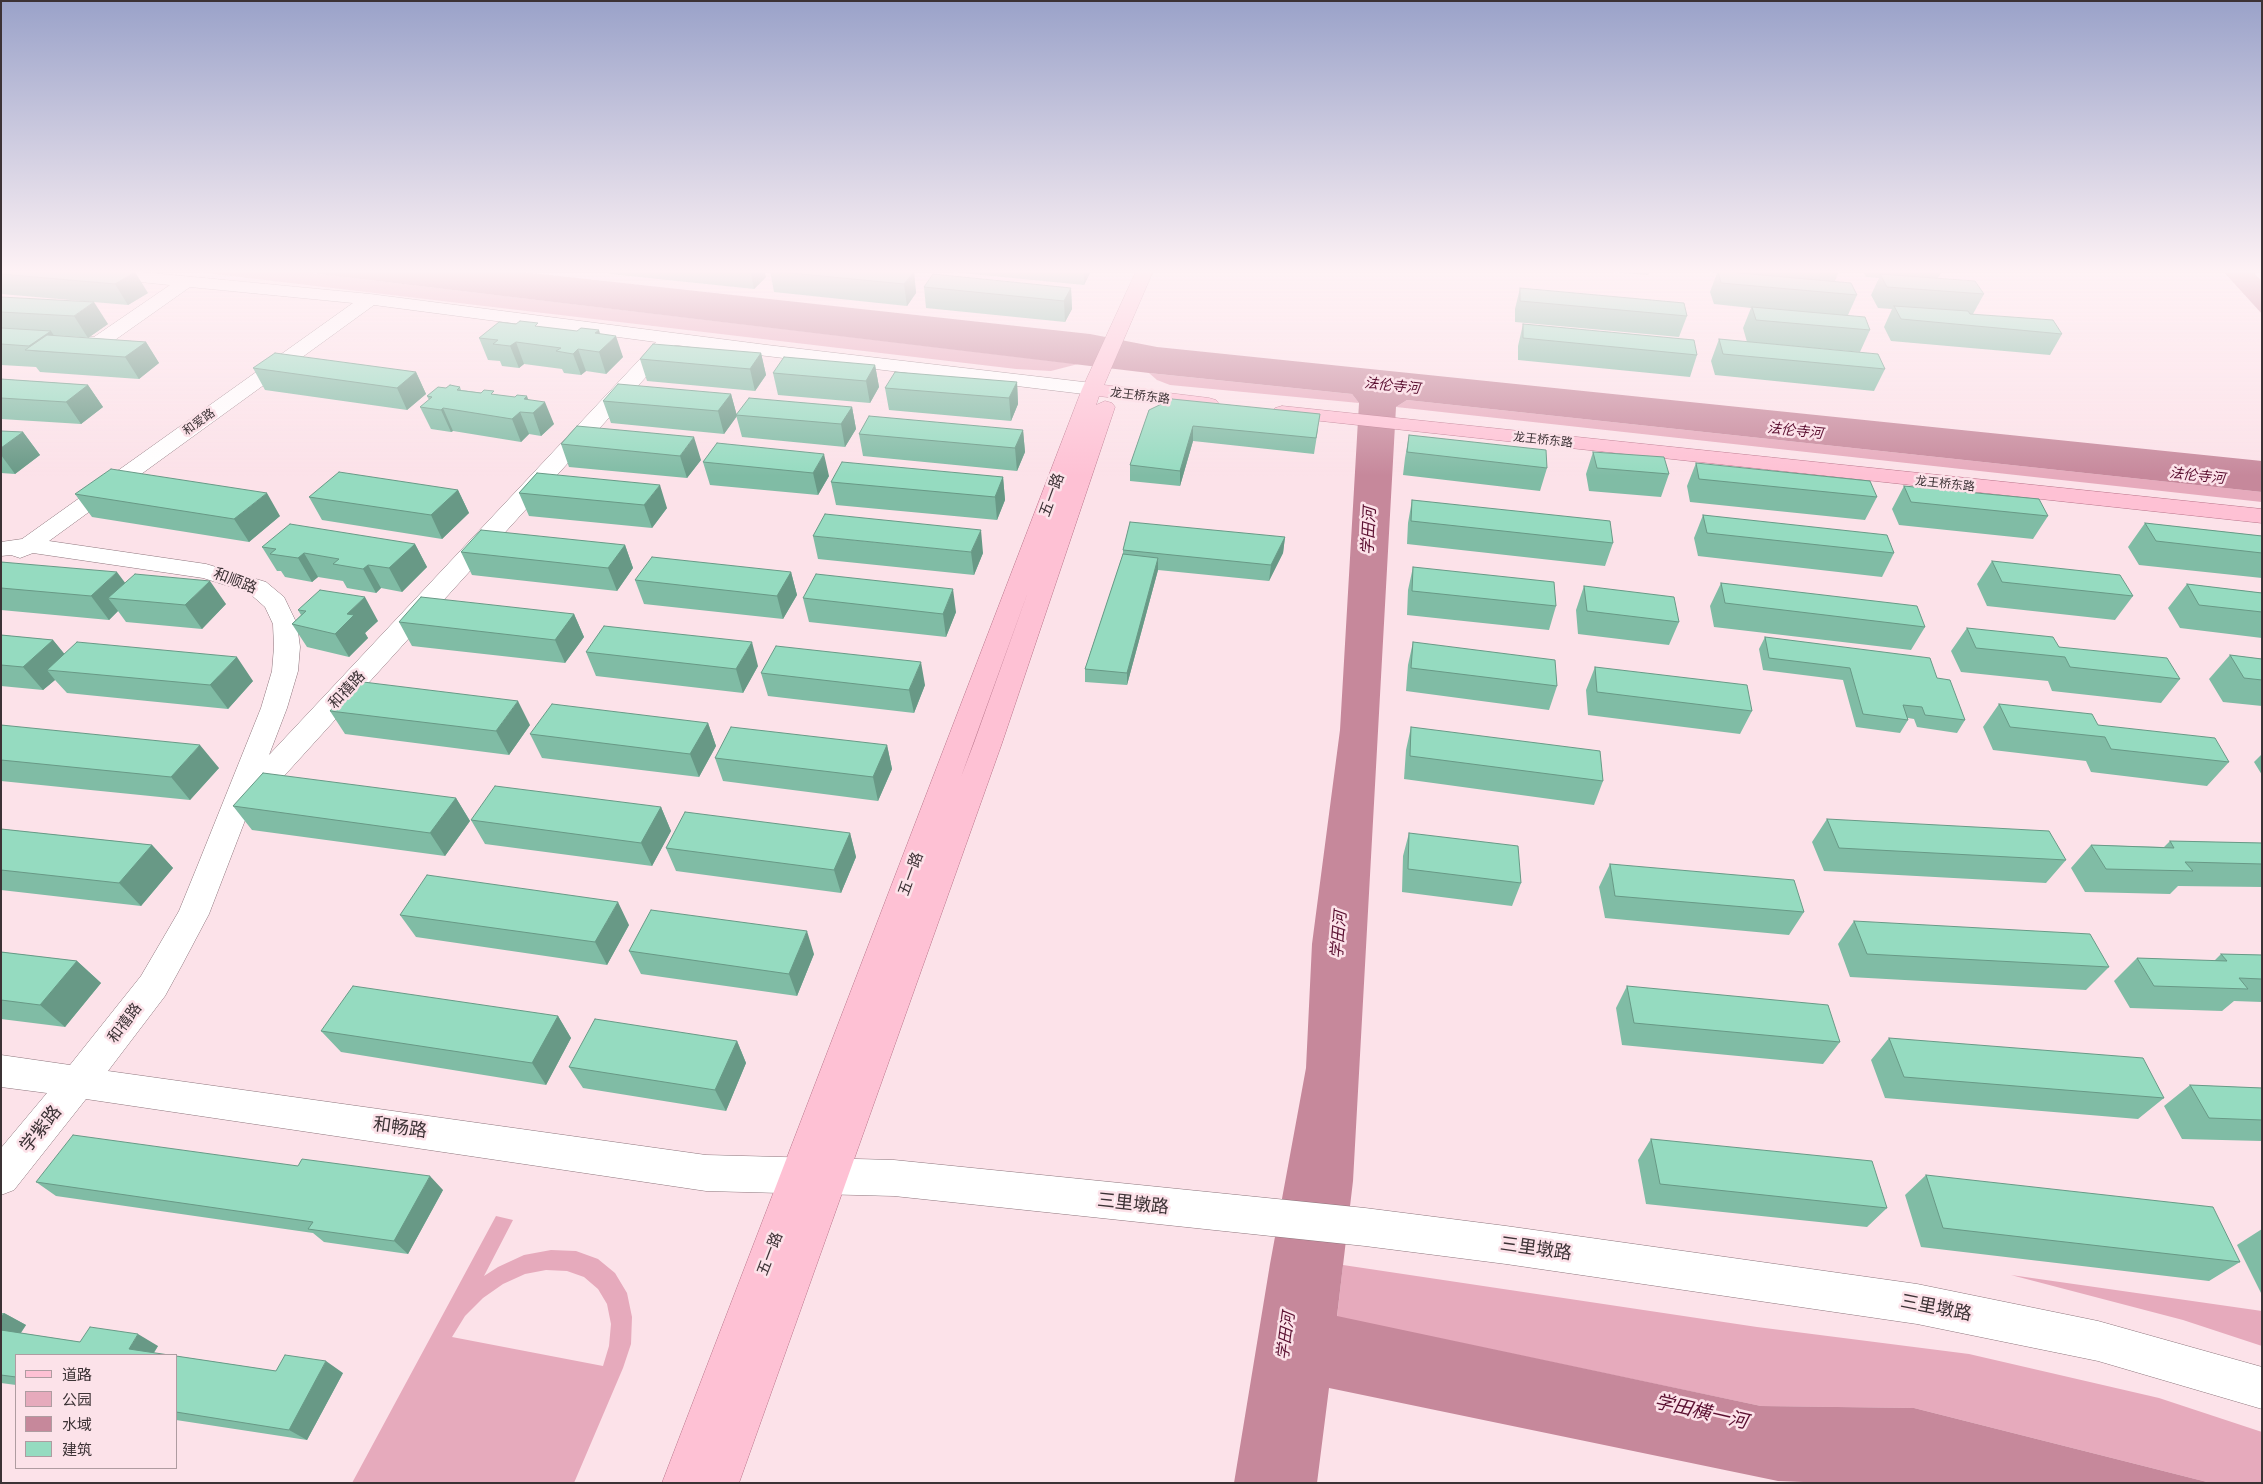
<!DOCTYPE html>
<html>
<head>
<meta charset="utf-8">
<style>
	body { margin:0 }
	#map { position:relative; width:2263px; height:1484px; overflow:hidden; background:#fce2e9; font-family:Raleway,"Noto Sans SC",sans-serif }
	canvas { display:block }
	.frame { position:absolute; inset:0; border:2px solid #3c3235; pointer-events:none }
	.legend { position:absolute; left:15px; top:1354px; width:162px; height:115px; box-sizing:border-box; background:#fce2e9; border:1px solid #af9ca1; margin:0; padding:6px 9px; list-style:none; font-size:15px; color:#3c3235 }
	.legend li { display:flex; align-items:center; gap:10px; height:25px }
	.legend b { width:25px; border:1px solid #af9ca1 }
</style>
</head>
<body>
<div id="map">
<canvas width="2263" height="1484"></canvas>
<div class="frame"></div>
<ul class="legend">
<li><b style="height:6px;background:#fec1d4"></b>道路</li>
<li><b style="height:14px;background:#e6aabc"></b>公园</li>
<li><b style="height:14px;background:#c6889b"></b>水域</li>
<li><b style="height:14px;background:#95dbc0"></b>建筑</li>
</ul>
</div>
<script>
const g = document.querySelector('canvas').getContext('2d');
g.lineJoin = 'round';
function fill(path, color) { g.fillStyle = color; g.fill(path, 'evenodd'); }
const shape = rows => new Path2D(rows.map(r => 'M' + r).join(''));
function strokePath(path, color, width, dash) { g.strokeStyle = color; g.lineWidth = width; g.lineCap = dash ? 'butt' : 'round'; g.setLineDash(dash || []); g.stroke(path); }
function label(font, color, halo, rows, align = 'center') {
  g.font = font + ' Raleway,"Noto Sans SC",sans-serif'; g.lineWidth = 5; g.setLineDash([]); g.textBaseline = 'middle'; g.strokeStyle = halo; g.fillStyle = color; for (const [text, x, y, turn = 0] of rows) {
    g.save(); g.translate(x, y); g.rotate((+turn || 0) * Math.PI / 180); g.textAlign = isNaN(turn) ? turn : align; if (halo) g.strokeText(text, 0, 0); g.fillText(text, 0, 0); g.restore();
  }
}
const green = shape([
	[172,269,277,269,1078,364,1051,371,1016,369],
	[1149,373,1352,394,1359,403,1170,385,1157,380],
	[1407,400,2262,492,2262,502,1396,407],
	[496,1216,513,1220,484,1276,498,1267,524,1255,551,1250,576,1251,598,1259,615,1273,627,1293,632,1317,631,1344,623,1368,574,1483,352,1483],
	[546,1270,567,1271,584,1277,598,1289,607,1304,611,1324,609,1346,603,1366,452,1337,465,1316,483,1298,503,1284,525,1274],
	[1343,1265,1757,1327,1969,1354,2159,1398,2262,1432,2262,1483,2211,1483,1914,1408,1761,1406,1337,1317],
	[2011,1275,2262,1311,2262,1346,2183,1320]
]);
const water = shape([
	[277,269,495,269,1090,334,1157,347,2262,461,2262,492,1407,400,1396,407,1353,1181,1337,1316,1761,1406,1914,1408,2211,1483,1829,1483,1778,1481,1329,1388,1317,1483,1234,1483,1270,1264,1306,1068,1312,944,1340,730,1359,403,1352,394,1149,373],
	[2221,269,2250,269,2262,281,2262,314]
]);
const minor = shape([
	[52,269,111,269,370,294,767,345,1092,383,1099,385,1102,389,1099,393,1092,395,675,345,255,808,249,810,209,914,182,965,165,996,108,1071,706,1155,894,1160,1365,1208,1506,1226,1917,1284,2098,1321,2262,1367,2262,1409,2098,1361,1917,1324,1506,1264,1365,1246,894,1196,706,1191,86,1099,14,1190,1,1195,1,1148,47,1093,1,1087,1,1055,70,1065,141,976,179,911,197,867,261,708,272,671,274,647,273,624,265,607,248,592,203,578,33,553,20,558,11,555,1,556,1,542,22,539,353,303,190,287,105,347,98,349,1,343,1,331,94,337,170,285,61,274,55,273,52,269],
	[374,305,656,342,269,755,287,708,298,671,300,647,297,624,284,597,266,582,206,564,49,541,374,305]
]);
const major = shape([
	[1137,269,1154,269,1104,385,1209,398,1216,400,1219,404,1216,408,1209,410,1099,396,1096,405,1105,401,1112,403,1115,407,1002,743,739,1483,662,1483,1082,389,1137,269],
	[1029,589,974,743,961,777,1029,589],
	[1282,406,2262,509,2262,523,1275,416,1272,412,1275,408,1282,406]
]);
const wall = shape([
	[1,269,100,269,148,293,128,305,1,294],
	[556,269,597,269,593,272],
	[608,269,764,269,766,277,754,289,610,274],
	[951,269,1090,269,1090,273,1084,285,951,272],
	[1574,269,1650,269,1648,275],
	[1705,269,1840,269,1835,281,1857,295,1848,315,1870,330,1860,352,1747,342,1743,328,1751,308,1714,304,1710,292,1717,273,1706,272],
	[1861,269,1943,269,1938,278,1984,294,1973,314,2062,334,2050,355,1891,341,1884,327,1892,309,1878,308,1871,295,1879,278,1866,277],
	[770,271,914,272,916,293,907,306,774,292],
	[924,287,1071,288,1072,309,1065,322,926,308],
	[1520,288,1687,316,1679,337,1515,322,1515,309],
	[1,297,108,324,88,338,53,335,146,342,159,363,139,379,40,372,36,367,1,365],
	[1523,324,1697,355,1690,377,1518,360,1518,346],
	[539,327,600,334,623,357,606,374,586,371,581,375,564,373,562,369,524,364,519,368,502,366,500,361,488,360,479,338],
	[1719,339,1885,369,1874,391,1715,375,1711,361],
	[761,353,766,375,755,391,647,381,640,359],
	[875,365,879,387,870,403,778,395,773,373],
	[253,368,416,372,426,394,407,410,265,390],
	[1,379,88,385,103,407,81,424,1,419],
	[1017,382,1018,404,1011,421,889,410,885,388],
	[460,387,461,390,528,399,554,424,541,436,529,434,521,442,453,431,451,432,431,429,420,407,429,400,427,396,446,388],
	[731,394,737,416,724,434,611,423,603,401],
	[852,407,856,429,845,447,742,437,736,415],
	[1149,410,1318,429,1314,454,1193,441,1180,486,1130,481,1130,465],
	[577,426,701,460,687,478,569,467,561,444],
	[1023,430,1025,452,1017,471,863,456,859,434],
	[1,431,23,432,40,455,15,474,1,473],
	[1409,435,1547,468,1540,491,1403,475,1405,458],
	[717,443,829,476,818,495,710,485,703,462],
	[1593,452,1669,474,1661,497,1589,491,1586,474],
	[1696,463,1877,497,1865,520,1690,502,1687,486],
	[537,473,667,508,652,528,529,516,519,493],
	[1003,477,1005,500,997,520,836,505,831,482],
	[1904,486,2048,516,2033,539,1899,525,1892,509],
	[458,490,469,513,442,539,322,520,309,497],
	[75,494,280,516,249,542,92,517],
	[1412,500,1613,543,1605,566,1407,544,1408,523],
	[1703,515,1894,553,1882,577,1698,556,1694,538],
	[2145,523,2262,536,2262,578,2139,565,2128,547],
	[813,536,983,553,974,575,818,559],
	[1285,537,1283,553,1269,581,1158,570,1127,685,1085,682,1085,669,1123,554,1123,550],
	[415,544,427,567,402,592,381,588,376,593,347,588,343,581,318,577,312,582,285,577,281,571,277,571,262,547],
	[625,545,633,568,617,591,472,575,461,552],
	[1992,561,2133,596,2115,620,1987,606,1977,584],
	[1,562,125,583,226,604,202,629,126,622,118,611,109,620,1,610],
	[1413,567,1556,606,1549,630,1407,615,1408,590],
	[791,572,797,595,783,619,644,604,635,580],
	[1721,583,1925,627,1911,650,1714,627,1710,606],
	[2187,584,2262,593,2262,638,2180,628,2168,608],
	[1584,586,1679,622,1669,645,1578,634,1576,610],
	[803,598,956,612,946,637,809,622],
	[298,610,378,621,365,633,368,638,349,657,307,647,292,624,301,615],
	[574,614,584,637,565,663,412,646,399,622],
	[1967,628,2059,647,2180,679,2161,703,2052,691,2048,681,1961,672,1951,651],
	[1,635,53,640,64,654,253,681,228,709,67,693,55,680,43,690,1,686],
	[1765,637,1937,678,1965,720,1957,733,1917,727,1914,719,1908,718,1908,720,1900,733,1856,727,1843,680,1763,670,1759,649],
	[1413,642,1557,686,1549,710,1406,691,1408,665],
	[586,652,758,666,743,693,596,676],
	[2230,655,2262,659,2262,706,2223,702,2209,679],
	[1595,667,1752,711,1740,734,1588,715,1586,690],
	[761,673,925,685,914,713,768,696],
	[1999,704,2098,725,2229,762,2207,786,2091,772,2086,761,1993,750,1983,727],
	[330,711,530,725,509,755,345,734],
	[708,723,716,746,699,777,542,758,530,734],
	[1,725,219,768,190,800,1,781],
	[1411,727,1603,781,1594,805,1404,779,1406,750],
	[887,745,892,769,878,801,723,781,715,758],
	[2262,754,2262,775,2254,762],
	[456,798,470,821,445,856,252,830,233,806],
	[661,807,671,831,652,866,485,844,471,820],
	[1827,819,2066,860,2046,883,1824,871,1812,842],
	[1,829,152,845,173,868,141,906,1,890],
	[850,833,856,857,841,893,676,871,666,848],
	[1409,833,1521,883,1512,906,1402,892,1403,856],
	[2170,841,2262,843,2262,887,2178,886,2170,894,2085,892,2071,868,2091,845,2164,847],
	[1610,864,1804,912,1789,935,1605,918,1599,887],
	[400,915,629,925,607,965,416,937],
	[1854,921,2109,967,2086,990,1850,977,1838,944],
	[629,951,814,954,797,996,641,974],
	[1,952,77,961,101,983,65,1027,1,1019],
	[2221,954,2262,955,2262,1002,2234,1001,2222,1011,2130,1008,2114,981,2137,958,2214,961],
	[1627,986,1840,1042,1823,1064,1622,1045,1616,1008],
	[558,1016,571,1038,546,1085,341,1052,321,1031],
	[1889,1038,2164,1098,2138,1119,1885,1098,1871,1060],
	[737,1041,746,1063,726,1111,583,1088,569,1067],
	[2190,1085,2262,1088,2262,1141,2182,1139,2164,1106],
	[1651,1139,1887,1208,1867,1227,1646,1204,1638,1160],
	[1926,1175,2240,1262,2209,1281,1921,1247,1905,1195],
	[36,1182,443,1190,408,1254,324,1242,313,1233,56,1196],
	[2262,1229,2262,1295,2237,1245],
	[1,1313,4,1313,26,1325,21,1333,80,1342,158,1346,154,1353,16,1355,16,1385,1,1383],
	[176,1356,276,1371,343,1373,307,1440,176,1420]
]);
const shadedWall = shape([
	[592,269,597,269,593,272],
	[750,269,764,269,766,277,754,289],
	[1084,269,1090,269,1090,273,1084,285],
	[135,272,148,293,128,305,115,284],
	[914,272,916,293,907,306,904,284],
	[1071,288,1072,309,1065,322,1064,301],
	[94,302,108,324,88,338,74,316],
	[599,330,604,347,616,336,623,357,606,374,599,352,595,333],
	[51,331,65,353,32,351,29,346],
	[146,342,159,363,139,379,125,357],
	[516,342,524,364,519,368,510,346],
	[578,349,586,371,581,375,573,354],
	[761,353,766,375,755,391,750,369],
	[875,365,879,387,870,403,866,381],
	[416,372,426,394,407,410,397,388],
	[1017,382,1018,404,1011,421,1009,398],
	[88,385,103,407,81,424,66,402],
	[731,394,737,416,724,434,718,411],
	[527,396,533,413,545,402,554,424,541,436,533,413,524,399],
	[852,407,856,429,845,447,841,424],
	[443,408,453,431,451,432,441,410],
	[520,412,529,434,521,442,512,419],
	[1193,426,1193,441,1180,486,1180,471],
	[1023,430,1025,452,1017,471,1015,448],
	[23,432,40,455,15,474,1,455,1,448],
	[694,437,701,460,687,478,680,456],
	[824,454,829,476,818,495,813,473],
	[1003,477,1005,500,997,520,995,497],
	[660,485,667,508,652,528,644,505],
	[458,490,469,513,442,539,431,515],
	[267,493,280,516,249,542,234,519],
	[981,530,983,553,974,575,971,552],
	[1285,537,1283,553,1269,581,1271,565],
	[415,544,427,567,402,592,389,568],
	[625,545,633,568,617,591,608,568],
	[304,553,318,577,312,582,298,558],
	[1158,558,1158,570,1127,685,1127,673],
	[368,565,381,588,376,593,363,569],
	[117,572,135,596,108,598,118,611,109,620,91,596],
	[791,572,797,595,783,619,777,596],
	[210,581,226,604,202,629,185,605],
	[953,589,956,612,946,637,943,614],
	[365,597,378,621,365,633,368,638,349,657,335,634,347,614],
	[574,614,584,637,565,663,555,640],
	[53,640,72,663,47,670,55,680,43,690,23,667],
	[752,642,758,666,743,693,736,669],
	[237,657,253,681,228,709,210,685],
	[921,662,925,685,914,713,909,690],
	[518,701,530,725,509,755,496,731],
	[708,723,716,746,699,777,690,754],
	[200,745,219,768,190,800,171,777],
	[887,745,892,769,878,801,873,777],
	[456,798,470,821,445,856,430,833],
	[661,807,671,831,652,866,641,843],
	[850,833,856,857,841,893,834,870],
	[152,845,173,868,141,906,119,883],
	[618,902,629,925,607,965,595,942],
	[807,931,814,954,797,996,789,974],
	[77,961,101,983,65,1027,40,1005],
	[558,1016,571,1038,546,1085,532,1063],
	[737,1041,746,1063,726,1111,715,1090],
	[430,1176,443,1190,408,1254,394,1241],
	[4,1313,26,1325,15,1341,1,1333,1,1317],
	[138,1334,158,1346,152,1355,129,1349],
	[326,1361,343,1373,307,1440,289,1430]
]);
const building = shape([
	[1,269,100,269,135,272,115,284,1,274,1,269],
	[772,269,881,269,914,272,904,284,770,271,772,269],
	[1718,271,1851,283,1857,295,1721,283,1718,271],
	[933,274,1071,288,1064,301,924,287,933,274],
	[1880,274,1975,281,1984,294,1887,287,1880,274],
	[1520,288,1684,303,1687,316,1520,301,1520,288],
	[1,297,94,302,74,316,1,312,1,297],
	[1894,306,1968,311,1970,314,2053,320,2062,334,1901,319,1894,306],
	[1752,307,1865,317,1870,330,1756,320,1752,307],
	[520,321,538,323,535,326,577,331,581,328,599,330,595,333,616,336,599,352,578,349,573,354,556,351,561,348,516,342,510,346,493,344,498,340,479,338,499,322,516,324,520,321],
	[1523,324,1694,340,1697,355,1523,338,1523,324],
	[1,328,51,331,29,346,1,344,1,328],
	[47,335,146,342,125,357,25,350,47,335],
	[1719,339,1878,354,1885,369,1723,354,1719,339],
	[653,344,761,353,750,369,640,359,653,344],
	[275,353,416,372,397,388,253,368,275,353],
	[784,357,875,365,866,381,773,373,784,357],
	[895,372,1017,382,1009,398,885,388,895,372],
	[1,379,88,385,66,402,1,398,1,379],
	[618,384,731,394,718,411,603,401,618,384],
	[450,385,460,387,457,390,481,393,484,390,494,391,491,394,515,397,517,395,527,396,524,399,545,402,533,413,520,412,512,419,443,408,441,410,420,407,432,397,427,396,438,387,446,388,450,385],
	[749,398,852,407,841,424,736,415,749,398],
	[1172,399,1320,414,1316,438,1193,426,1180,471,1130,465,1149,410,1172,399],
	[869,416,1023,430,1015,448,859,434,869,416],
	[577,426,694,437,680,456,561,444,577,426],
	[1,431,23,432,1,448,1,431],
	[1409,435,1546,450,1547,468,1407,452,1409,435],
	[717,443,824,454,813,473,703,462,717,443],
	[1593,452,1664,457,1669,474,1597,468,1593,452],
	[842,462,1003,477,995,497,831,482,842,462],
	[1696,463,1870,481,1877,497,1699,479,1696,463],
	[111,469,267,493,234,519,75,494,111,469],
	[339,472,458,490,431,515,309,497,339,472],
	[537,473,660,485,644,505,519,493,537,473],
	[1904,486,2039,499,2048,516,1911,502,1904,486],
	[1412,500,1610,521,1613,543,1411,521,1412,500],
	[825,514,981,530,971,552,813,536,825,514],
	[1703,515,1887,535,1894,553,1707,533,1703,515],
	[1130,522,1285,537,1271,565,1123,550,1130,522],
	[2145,523,2262,536,2262,553,2156,541,2145,523],
	[290,524,415,544,389,568,368,565,363,569,333,564,339,559,304,553,298,558,270,554,276,549,262,547,290,524],
	[481,530,625,545,608,568,461,552,481,530],
	[1123,554,1158,558,1127,673,1085,669,1123,554],
	[652,557,791,572,777,596,635,580,652,557],
	[1992,561,2120,575,2133,596,2002,582,1992,561],
	[1,562,117,572,91,596,1,588,1,562],
	[1413,567,1554,582,1556,606,1412,591,1413,567],
	[135,574,210,581,185,605,108,598,135,574],
	[816,574,953,589,943,614,803,598,816,574],
	[1721,583,1917,606,1925,627,1725,603,1721,583],
	[2187,584,2262,593,2262,612,2199,605,2187,584],
	[1584,586,1674,597,1679,622,1587,611,1584,586],
	[320,590,365,597,347,614,354,615,335,634,292,624,306,611,298,610,320,590],
	[421,597,574,614,555,640,399,622,421,597],
	[604,626,752,642,736,669,586,652,604,626],
	[1967,628,2053,637,2059,647,2167,658,2180,679,2070,667,2065,657,1976,648,1967,628],
	[1,635,53,640,23,667,1,665,1,635],
	[1765,637,1930,658,1937,678,1950,680,1965,720,1925,715,1922,707,1903,705,1908,720,1863,714,1850,668,1769,658,1765,637],
	[77,642,237,657,210,685,47,670,77,642],
	[1413,642,1555,660,1557,686,1411,668,1413,642],
	[776,646,921,662,909,690,761,673,776,646],
	[2230,655,2262,659,2262,680,2244,678,2230,655],
	[1595,667,1747,685,1752,711,1597,692,1595,667],
	[355,681,518,701,496,731,330,711,355,681],
	[552,704,708,723,690,754,530,734,552,704],
	[1999,704,2092,714,2098,725,2215,738,2229,762,2111,749,2105,737,2010,727,1999,704],
	[1,725,200,745,171,777,1,760,1,725],
	[731,727,887,745,873,777,715,758,731,727],
	[1411,727,1600,751,1603,781,1410,756,1411,727],
	[263,773,456,798,430,833,233,806,263,773],
	[495,786,661,807,641,843,471,820,495,786],
	[685,812,850,833,834,870,666,848,685,812],
	[1827,819,2049,831,2066,860,1839,848,1827,819],
	[1,829,152,845,119,883,1,870,1,829],
	[1409,833,1518,846,1521,883,1408,869,1409,833],
	[2170,841,2262,843,2262,864,2185,862,2193,871,2106,869,2091,845,2174,848,2170,841],
	[1610,864,1794,880,1804,912,1615,896,1610,864],
	[427,875,618,902,595,942,400,915,427,875],
	[651,910,807,931,789,974,629,951,651,910],
	[1854,921,2090,934,2109,967,1867,954,1854,921],
	[1,952,77,961,40,1005,1,1000,1,952],
	[2221,954,2262,955,2262,979,2239,978,2248,989,2154,986,2137,958,2227,961,2221,954],
	[353,986,558,1016,532,1063,321,1031,353,986],
	[1627,986,1828,1005,1840,1042,1634,1023,1627,986],
	[595,1019,737,1041,715,1090,569,1067,595,1019],
	[1889,1038,2143,1058,2164,1098,1904,1077,1889,1038],
	[2190,1085,2262,1088,2262,1120,2209,1118,2190,1085],
	[73,1135,298,1166,302,1159,430,1176,394,1241,308,1229,313,1222,36,1182,73,1135],
	[1651,1139,1872,1161,1887,1208,1660,1184,1651,1139],
	[1926,1175,2213,1207,2240,1262,1943,1228,1926,1175],
	[90,1327,138,1334,129,1349,169,1355,16,1355,16,1377,1,1375,1,1330,80,1342,90,1327],
	[285,1355,326,1361,289,1430,176,1412,176,1356,276,1371,285,1355]
]);
const farStreetnames = [
	["龙王桥东路",1140,396,7],
	["和爱路",199,422,-36],
	["龙王桥东路",1543,440,6],
	["龙王桥东路",1945,484,6]
];
const farWaternames = [
	["法伦寺河",1392,386,6],
	["法伦寺河",1795,431,6],
	["法伦寺河",2197,476,6]
];
const streetNames = [
	["五一路",1052,495,-70],
	["和顺路",235,581,21],
	["和禧路",347,690,-47],
	["五一路",911,874,-70],
	["和禧路",125,1023,-53],
	["五一路",770,1254,-69]
];
const waterNames = [
	["学田河",1369,531,-87],
	["学田河",1339,935,-85],
	["学田河",1286,1336,-82]
];
const nearStreetnames = [
	["和畅路",400,1128,8],
	["学紫路",41,1129,-51],
	["三里墩路",1133,1204,6],
	["三里墩路",1536,1249,8],
	["三里墩路",1936,1308,11]
];
const nearWaternames = [
	["学田横一河",1701,1412,13]
];
fill(green, '#e6aabc');
fill(water, '#c6889b');
strokePath(minor, '#8e767d', 1);
strokePath(major, '#b9748a', 1);
fill(minor, '#fff');
fill(major, '#fec1d4');
fill(wall, '#80bca5');
fill(shadedWall, '#689986');
fill(building, '#95dbc0');
strokePath(building, '#689986', 1);
const sky = g.createLinearGradient(0, 0, 0, 476);
sky.addColorStop(0, '#9aa2c9');
sky.addColorStop(0.57, '#fef2f5');
sky.addColorStop(1, '#fef2f500');
g.fillStyle = sky;
g.fillRect(0, 0, 2263, 476);
label('12px', '#3c3235', '#fce2e9', farStreetnames);
label('italic 14px', '#5a0f30', '#fce2e9', farWaternames);
label('15px', '#3c3235', '#fce2e9', streetNames);
label('italic 16px', '#5a0f30', '#fce2e9', waterNames);
label('18px', '#3c3235', '#fce2e9', nearStreetnames);
label('italic 19px', '#5a0f30', '#fce2e9', nearWaternames);
</script>
</body>
</html>
